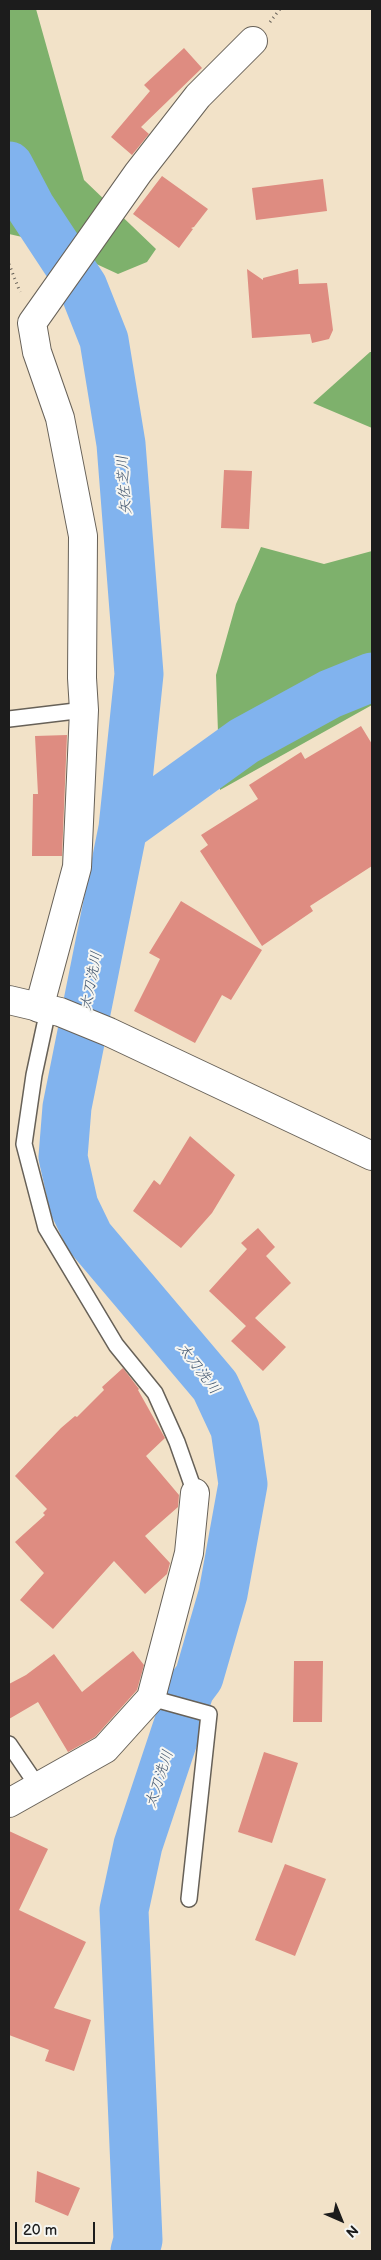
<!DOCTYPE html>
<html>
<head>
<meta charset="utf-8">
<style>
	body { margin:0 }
	#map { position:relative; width:381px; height:2260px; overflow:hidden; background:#f2e2c8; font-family:"Balsamiq Sans",sans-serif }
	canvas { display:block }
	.frame { position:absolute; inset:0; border:10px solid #1c1c1c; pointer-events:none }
	.north { position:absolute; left:316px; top:2195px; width:50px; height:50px; -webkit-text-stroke:4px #f6f6f2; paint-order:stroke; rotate:136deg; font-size:14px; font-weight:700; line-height:20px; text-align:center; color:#1c1c1c }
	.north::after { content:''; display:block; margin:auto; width:18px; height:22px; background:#1c1c1c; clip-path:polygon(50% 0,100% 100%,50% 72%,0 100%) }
	.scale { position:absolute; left:15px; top:2222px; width:80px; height:22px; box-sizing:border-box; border:2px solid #1c1c1c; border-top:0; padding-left:6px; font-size:15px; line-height:18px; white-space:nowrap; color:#1c1c1c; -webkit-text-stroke:4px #f6f6f2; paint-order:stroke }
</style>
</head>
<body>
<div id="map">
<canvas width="381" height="2260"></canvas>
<div class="frame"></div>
<div class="north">N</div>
<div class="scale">20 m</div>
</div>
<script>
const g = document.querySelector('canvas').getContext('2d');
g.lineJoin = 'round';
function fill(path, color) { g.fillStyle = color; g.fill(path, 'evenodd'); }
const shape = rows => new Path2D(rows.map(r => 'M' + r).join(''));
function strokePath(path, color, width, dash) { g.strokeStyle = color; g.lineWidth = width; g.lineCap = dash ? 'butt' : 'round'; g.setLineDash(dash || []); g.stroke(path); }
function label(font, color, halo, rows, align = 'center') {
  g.font = font + ' "Balsamiq Sans","Klee One",sans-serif'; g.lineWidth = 4; g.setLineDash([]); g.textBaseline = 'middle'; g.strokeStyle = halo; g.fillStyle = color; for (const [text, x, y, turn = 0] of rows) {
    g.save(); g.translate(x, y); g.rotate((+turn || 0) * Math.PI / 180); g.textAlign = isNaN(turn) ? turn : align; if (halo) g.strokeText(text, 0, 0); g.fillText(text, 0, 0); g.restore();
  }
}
const forest = shape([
	[9,9,36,9,84,180,156,249,147,262,118,274,53,244,9,234],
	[370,352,372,352,372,428,313,403],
	[261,547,324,564,372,551,372,705,220,790,216,675,236,604]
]);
const river = shape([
	[9,166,31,208,83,287,104,340,121,444,139,674,123,828,67,1107,63,1157,74,1206,89,1237,215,1386,235,1429,243,1484,223,1594,199,1677,190,1689,138,1845,124,1910,138,2240,135,2251],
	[123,828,244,741,330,694,372,677]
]);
const building = shape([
	[184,48,202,68,141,127,149,134,132,155,111,137,150,91,144,85],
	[162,176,208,209,194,227,191,228,193,229,179,248,133,214],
	[323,179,327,211,256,220,252,188],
	[247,269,263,280,263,278,298,269,299,284,327,283,333,330,329,339,312,343,310,334,252,338],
	[224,470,252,471,249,529,221,528],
	[361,726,372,744,372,866,310,906,313,911,262,946,200,851,208,845,201,835,258,799,249,785,301,752,305,759],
	[67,735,62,856,32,856,33,794,38,794,35,736],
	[181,901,262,950,231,1000,222,995,195,1043,134,1011,160,959,149,953],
	[190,1136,235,1175,212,1213,181,1248,133,1211,154,1180,160,1185],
	[258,1228,275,1247,266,1256,291,1283,255,1318,286,1347,263,1371,231,1341,246,1326,209,1291,247,1249,241,1243],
	[123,1368,139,1389,138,1390,165,1438,146,1456,179,1495,178,1507,145,1536,170,1563,167,1574,145,1594,114,1561,53,1629,20,1600,44,1573,15,1542,45,1515,43,1513,47,1509,15,1476,61,1428,75,1416,77,1417,104,1390,102,1387],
	[133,1651,144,1665,137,1690,95,1737,68,1752,38,1702,9,1719,9,1684,26,1675,54,1654,82,1692],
	[294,1661,323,1661,322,1722,293,1722],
	[264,1752,298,1763,272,1843,238,1832],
	[9,1831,48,1849,19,1910,86,1942,54,2008,91,2020,74,2071,45,2061,49,2050,9,2035],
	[285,1864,326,1879,295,1956,255,1940],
	[37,2171,80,2188,68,2216,35,2202]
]);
const path = shape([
	[270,22,280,9],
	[9,264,20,292]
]);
const service = shape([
	[9,719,84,710],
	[48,1010,34,1075,24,1144,46,1228,116,1345,155,1393,177,1442,195,1493],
	[151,1698,209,1714,189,1899],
	[9,1744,39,1788]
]);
const minor = shape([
	[39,1008,77,867,84,710,82,678,83,536,60,418,37,352,32,323,138,173,198,96,253,41],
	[9,1803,105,1749,151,1698,189,1553,195,1493]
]);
const tertiary = shape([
	[9,1000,60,1012,109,1032,372,1156]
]);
const waterNames = [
	["矢佐芝川",125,485,-94],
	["太刀洗川",92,981,-79],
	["太刀洗川",198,1369,53],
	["太刀洗川",160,1779,-72]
];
fill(forest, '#7eb16c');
strokePath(river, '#81b3ee', 49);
fill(building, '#de8c81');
strokePath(service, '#676158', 18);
strokePath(minor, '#676158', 30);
strokePath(tertiary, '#676158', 30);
strokePath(path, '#676158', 3, [1, 4]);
strokePath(service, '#fff', 15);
strokePath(minor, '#fff', 28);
strokePath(tertiary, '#fff', 28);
label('italic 15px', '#445870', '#f6f6f2', waterNames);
</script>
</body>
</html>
